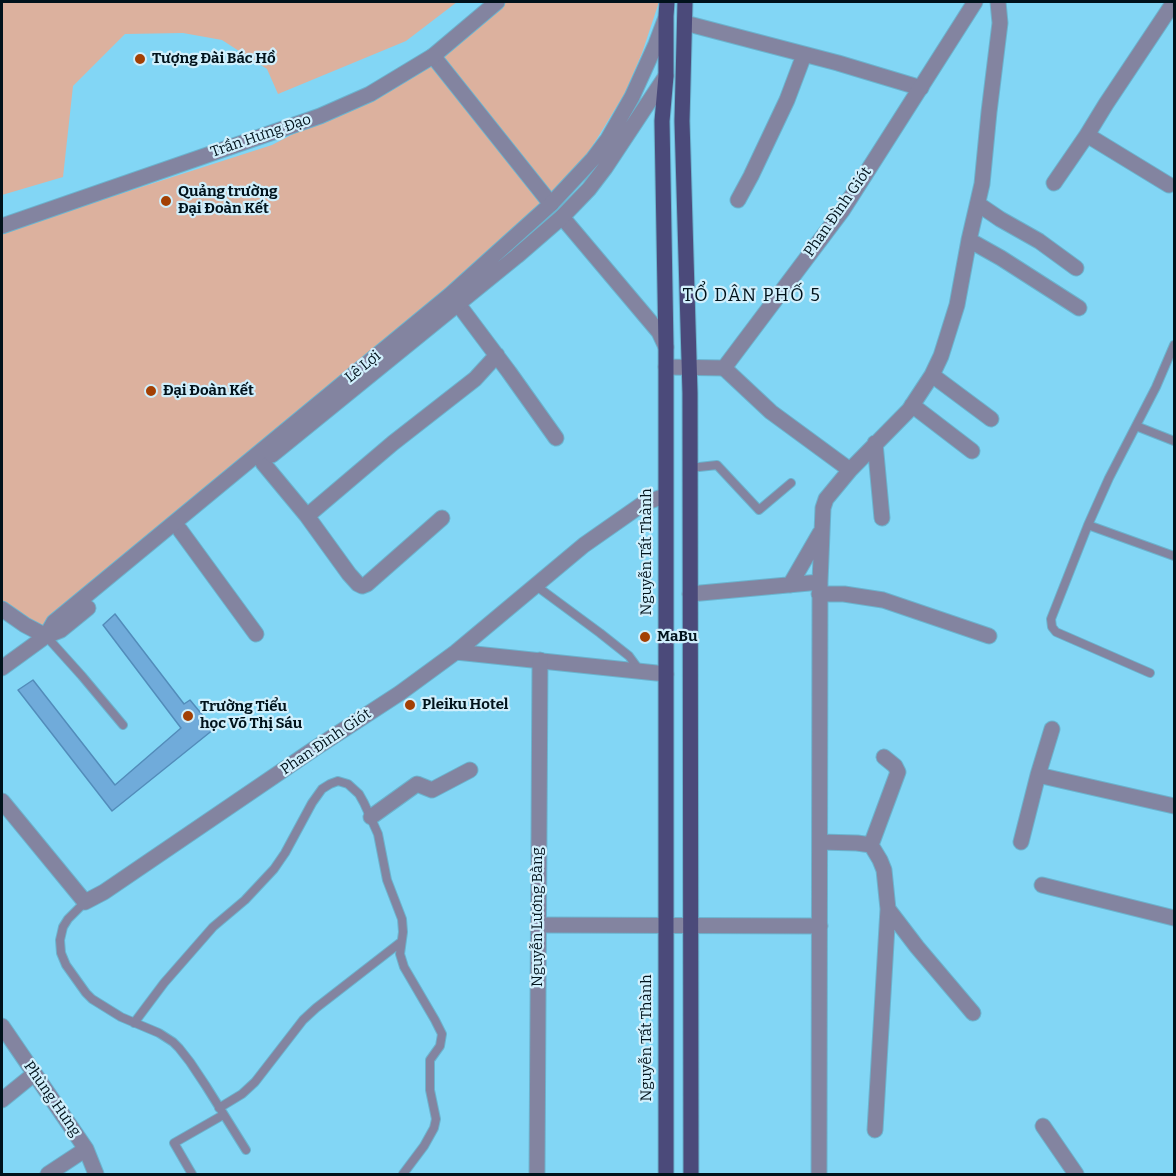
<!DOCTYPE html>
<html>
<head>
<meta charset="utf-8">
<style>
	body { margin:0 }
	#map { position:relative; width:1176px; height:1176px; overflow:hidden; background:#82d6f5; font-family:Bitter,serif }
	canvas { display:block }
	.frame { position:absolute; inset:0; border:3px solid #00121b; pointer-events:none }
</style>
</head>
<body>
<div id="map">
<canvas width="1176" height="1176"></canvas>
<div class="frame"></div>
</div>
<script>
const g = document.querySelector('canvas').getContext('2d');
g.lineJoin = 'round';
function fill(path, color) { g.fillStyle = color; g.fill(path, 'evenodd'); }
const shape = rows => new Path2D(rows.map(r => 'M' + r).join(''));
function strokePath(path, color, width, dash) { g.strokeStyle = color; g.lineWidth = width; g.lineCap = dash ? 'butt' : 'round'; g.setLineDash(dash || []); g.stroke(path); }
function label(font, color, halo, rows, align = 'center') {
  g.font = font + ' Bitter,serif'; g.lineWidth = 4.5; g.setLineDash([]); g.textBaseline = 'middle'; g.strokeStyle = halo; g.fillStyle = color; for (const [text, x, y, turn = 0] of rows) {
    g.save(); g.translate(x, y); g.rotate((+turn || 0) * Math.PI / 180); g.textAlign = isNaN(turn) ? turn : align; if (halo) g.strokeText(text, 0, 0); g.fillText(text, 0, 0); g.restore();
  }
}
const green = shape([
	[2,2,457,2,406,41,278,94,267,69,222,40,183,33,125,34,73,86,63,177,2,195],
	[497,2,659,2,642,53,625,93,590,150,551,204,46,636,2,609,2,232,272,145,370,94]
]);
const building = shape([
	[115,614,184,704,190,700,214,729,112,811,18,690,33,680,115,785,181,728,103,625,115,614]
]);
const service = shape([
	[1136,426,1174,441],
	[690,468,717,465,759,510,791,483],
	[1088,525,1174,556],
	[535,585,600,633,629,656,640,671],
	[46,636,82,676,123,725],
	[1150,673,1056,632,1052,627,1051,619,1088,525,1109,478,1156,387,1174,345],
	[85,902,68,919,63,927,60,940,61,953,66,965,86,993,92,999,121,1017,159,1033,173,1042,179,1048,190,1062,206,1086,246,1150],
	[134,1023,164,983,213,927,245,900,274,869,285,853,312,803,322,789,330,784,338,781,348,784,359,794,364,803,378,834,387,880,402,919,403,932,400,954,404,967,435,1020,442,1034,440,1046,430,1060,430,1090,436,1119,434,1128,424,1146,403,1174],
	[219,1108,242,1094,255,1082,303,1020,316,1008,401,942],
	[192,1174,174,1143,223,1115]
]);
const minor = shape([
	[685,23,838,63,921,88],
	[433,56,551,204],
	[1087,135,1169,185],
	[1054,183,1087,135,1106,104,1174,2],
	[738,200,751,176,787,100,804,55],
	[978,204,1000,219,1039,241,1076,268],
	[562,217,659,332,666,347],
	[969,240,1001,258,1079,308],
	[458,304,509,372,556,438],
	[724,368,771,412,850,470,909,410,932,375,941,356,957,305,969,240,982,184,989,112,1000,23,998,2],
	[932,375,991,419],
	[912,405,972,451],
	[875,443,882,518],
	[263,463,307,516,349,574,358,584,362,586,367,584,442,518],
	[307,516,393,443,475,379,497,355],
	[180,530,256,634],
	[790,585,820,533],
	[690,594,820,582],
	[819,594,844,594,883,600,989,636],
	[456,652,666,674],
	[1038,775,1174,806],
	[2,801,85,902,104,892,314,749,400,693,456,652,584,545,644,503,665,496],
	[371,817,417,784,432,790,470,770],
	[820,842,857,843,871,845,880,860,884,870,888,909,917,947,973,1013],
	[1021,842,1038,775,1052,729],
	[871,845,898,772,895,766,884,757],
	[1042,885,1174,918],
	[538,925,820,926],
	[2,1026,86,1149,96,1174],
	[2,1100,34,1074],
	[1043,1126,1076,1174],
	[875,1130,888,909],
	[48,1174,86,1149],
	[819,1174,820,582,823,508,826,499,850,470]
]);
const tertiary = shape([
	[2,226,320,116,370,94,433,56,497,2],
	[666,367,724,368,842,211,975,2],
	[272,455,517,256,562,217,589,189,605,168,666,76],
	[2,609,25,625,46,636],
	[46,636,61,630,88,608],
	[2,668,46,636,54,622,450,295,551,204,593,159,608,139,632,97,656,44,665,20],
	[537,1174,540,660]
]);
const primary = shape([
	[685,2,682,121,690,393,691,1174],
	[666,1174,666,347,662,121,666,76,666,16,667,2]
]);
const markers = [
	[140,59,6,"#a34004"],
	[166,201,6,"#a34004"],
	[151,391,6,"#a34004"],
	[645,637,6,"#a34004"],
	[410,705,6,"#a34004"],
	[188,716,6,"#a34004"]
];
const poiNames = [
	["Tượng Đài Bác Hồ",152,59],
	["Quảng trường",178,192],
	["Đại Đoàn Kết",178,209],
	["Đại Đoàn Kết",163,391],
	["MaBu",657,637],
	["Pleiku Hotel",422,705],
	["Trường Tiểu",200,707],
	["học Võ Thị Sáu",200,724]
];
const streetNames = [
	["Trần Hưng Đạo",261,136,-19],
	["Phan Đình Giót",838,212,-55],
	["Lê Lợi",363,367,-39],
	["Nguyễn Tất Thành",647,552,-90],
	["Phan Đình Giót",326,742,-34],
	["Nguyễn Lương Bằng",538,917,-90],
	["Nguyễn Tất Thành",647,1038,-90],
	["Phùng Hưng",52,1099,55]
];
const quarterNames = [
	["TỔ DÂN PHỐ 5",752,296]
];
fill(green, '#dcb19e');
fill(building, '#70abda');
strokePath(building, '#528cba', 1.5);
strokePath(service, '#6bb3ce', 10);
strokePath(minor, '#6bb3ce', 17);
strokePath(tertiary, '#6bb3ce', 17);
strokePath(primary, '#6bb3ce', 17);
strokePath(service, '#8384a0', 8);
strokePath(minor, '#8384a0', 15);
strokePath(tertiary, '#8384a0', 15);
strokePath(primary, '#4b4a7a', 15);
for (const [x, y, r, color] of markers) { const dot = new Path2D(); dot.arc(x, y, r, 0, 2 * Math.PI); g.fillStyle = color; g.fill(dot); strokePath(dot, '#d0effc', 2); }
label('bold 15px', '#00121b', '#d0effc', poiNames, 'left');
label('15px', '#00121b', '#d0effc', streetNames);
g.letterSpacing = '1.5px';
label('18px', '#00121b', '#d0effc', quarterNames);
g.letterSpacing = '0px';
</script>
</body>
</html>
